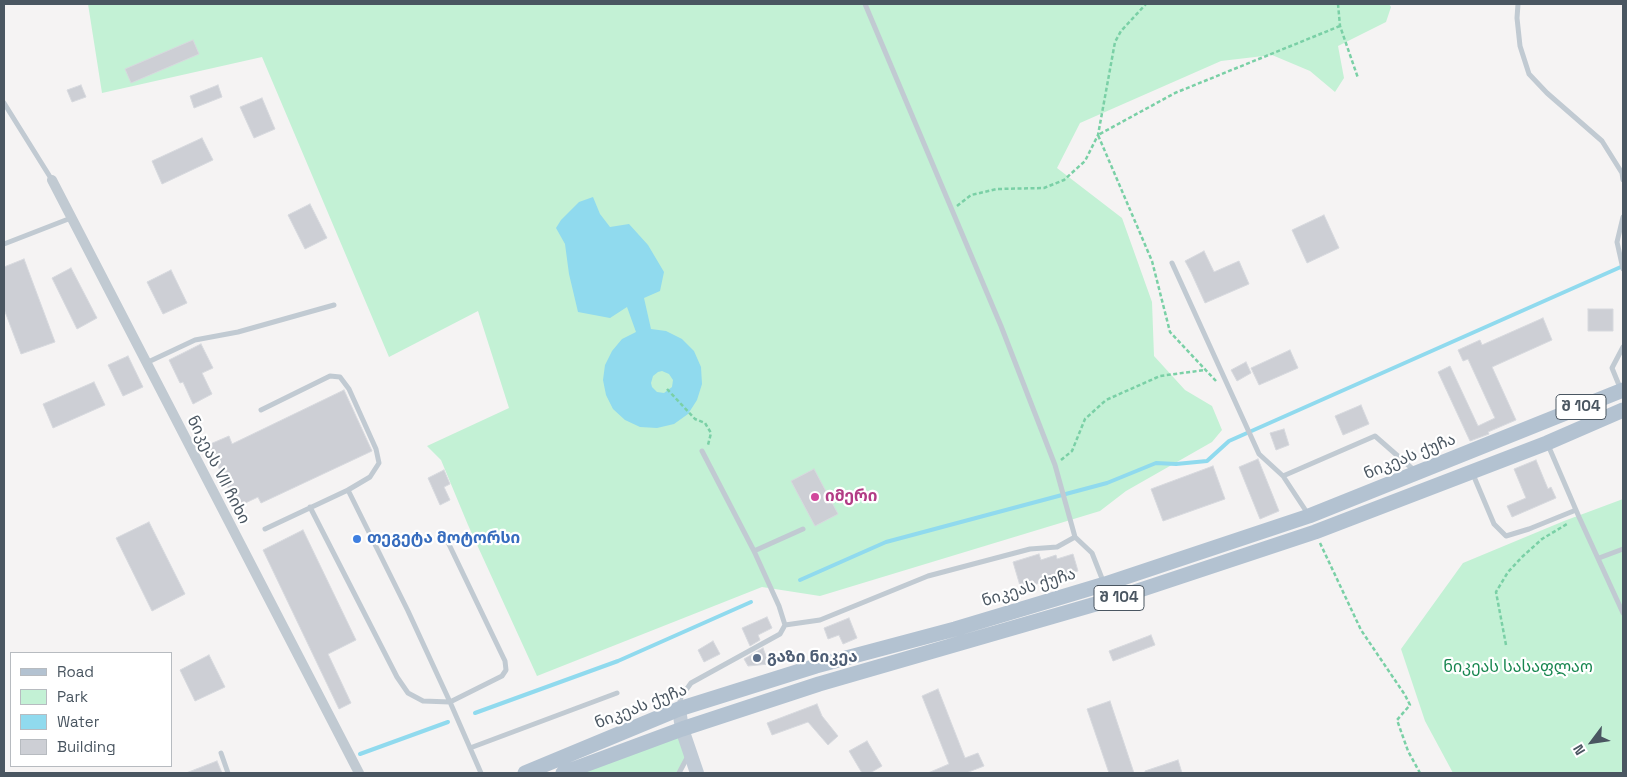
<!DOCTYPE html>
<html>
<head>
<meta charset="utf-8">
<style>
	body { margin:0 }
	#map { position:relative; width:1627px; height:777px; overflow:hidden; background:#f5f3f3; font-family:"Space Grotesk",sans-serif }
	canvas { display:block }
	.frame { position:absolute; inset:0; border:5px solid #4a5661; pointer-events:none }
	.legend { position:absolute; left:10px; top:652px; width:162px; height:115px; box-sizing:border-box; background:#fff; border:1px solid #b7bbc0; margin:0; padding:6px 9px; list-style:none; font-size:15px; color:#4a5661 }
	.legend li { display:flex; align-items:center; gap:10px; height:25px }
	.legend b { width:25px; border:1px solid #b7bbc0 }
	.north { position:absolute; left:1567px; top:717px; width:50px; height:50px; -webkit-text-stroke:4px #fff; paint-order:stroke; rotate:239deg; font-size:14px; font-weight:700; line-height:20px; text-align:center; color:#4a5661 }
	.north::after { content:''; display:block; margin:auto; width:18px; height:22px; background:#4a5661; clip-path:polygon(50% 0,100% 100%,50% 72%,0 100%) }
</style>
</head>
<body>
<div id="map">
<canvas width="1627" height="777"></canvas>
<div class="frame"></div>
<ul class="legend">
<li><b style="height:6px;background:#b3c2d1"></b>Road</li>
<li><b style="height:14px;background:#c3f1d5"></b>Park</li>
<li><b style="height:14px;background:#90daee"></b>Water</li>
<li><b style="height:14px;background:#cdcfd5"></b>Building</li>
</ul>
<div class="north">N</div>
</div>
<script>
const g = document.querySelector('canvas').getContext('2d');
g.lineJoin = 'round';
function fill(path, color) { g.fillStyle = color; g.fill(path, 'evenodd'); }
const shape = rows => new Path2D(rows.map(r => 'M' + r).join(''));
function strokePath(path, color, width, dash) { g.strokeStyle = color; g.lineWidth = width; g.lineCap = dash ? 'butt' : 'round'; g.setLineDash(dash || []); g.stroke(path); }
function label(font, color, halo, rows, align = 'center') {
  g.font = font + ' "Space Grotesk","Noto Sans Georgian",sans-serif'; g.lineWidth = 4.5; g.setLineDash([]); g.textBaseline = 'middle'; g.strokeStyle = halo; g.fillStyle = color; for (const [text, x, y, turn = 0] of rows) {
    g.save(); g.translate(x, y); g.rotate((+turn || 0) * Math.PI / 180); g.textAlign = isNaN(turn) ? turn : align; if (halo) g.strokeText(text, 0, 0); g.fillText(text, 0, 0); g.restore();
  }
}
const green = shape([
	[88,4,1389,4,1391,7,1386,22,1338,46,1344,78,1335,92,1310,71,1272,55,1221,61,1080,123,1057,168,1122,218,1152,302,1154,356,1185,390,1212,406,1222,430,1212,442,1126,491,1100,511,820,596,762,587,537,676,468,525,441,460,427,446,509,408,478,311,389,357,262,57,102,93],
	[1623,499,1623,773,1453,773,1425,721,1401,649,1463,563,1564,521],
	[682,729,690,753,679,773,563,773]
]);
const water = shape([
	[593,197,600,214,610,227,629,224,648,245,664,272,660,291,644,298,651,329,666,331,682,339,694,351,701,367,702,384,697,400,688,414,674,424,657,428,640,427,625,420,613,409,606,395,603,380,605,365,612,351,622,339,636,332,627,307,610,318,578,312,569,274,565,244,556,228,561,220,579,202],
	[662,371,669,374,673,380,672,387,664,393,657,392,652,387,651,383,653,376,658,372]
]);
const stream = shape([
	[800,580,886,542,1107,483,1156,463,1176,464,1207,461,1229,441,1623,266],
	[475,713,618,661,751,602],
	[360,754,448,722]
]);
const building = shape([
	[193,40,199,54,131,83,125,69,193,40],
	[81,85,86,97,72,102,67,90,81,85],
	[218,85,222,97,194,108,190,96,218,85],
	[262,98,275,129,254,138,240,107,262,98],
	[202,138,213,160,162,184,152,161,202,138],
	[310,204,327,238,305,249,288,215,310,204],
	[1324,215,1339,248,1307,263,1292,230,1324,215],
	[1204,251,1214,272,1239,261,1249,284,1205,303,1191,272,1185,261,1204,251],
	[24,259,55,342,21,354,4,309,4,267,24,259],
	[71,268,97,318,77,329,52,278,71,268],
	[171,270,187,303,163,314,147,282,171,270],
	[1588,309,1613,309,1613,331,1588,331,1588,309],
	[1543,318,1552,340,1492,367,1516,420,1488,432,1489,434,1470,441,1438,372,1450,366,1478,426,1495,418,1468,359,1463,361,1458,350,1480,340,1482,345,1543,318],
	[201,344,213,368,202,373,212,394,193,404,183,382,180,383,169,360,201,344],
	[1290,350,1298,368,1259,385,1251,368,1290,350],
	[128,356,143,387,123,396,108,365,128,356],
	[1246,362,1251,373,1237,381,1231,370,1246,362],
	[94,382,105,405,53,428,43,404,94,382],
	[344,390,372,451,261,503,258,497,237,507,208,445,229,436,232,444,344,390],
	[1361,405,1369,424,1343,435,1335,416,1361,405],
	[1284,429,1289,445,1276,450,1270,433,1284,429],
	[1258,459,1279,511,1260,519,1239,467,1258,459],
	[1536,460,1548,489,1551,487,1556,498,1512,517,1507,506,1526,498,1514,469,1536,460],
	[1213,466,1225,499,1163,521,1151,489,1213,466],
	[814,469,838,514,815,526,791,481,814,469],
	[444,470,450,484,444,487,450,500,440,505,428,478,444,470],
	[149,522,185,594,152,611,116,538,149,522],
	[303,530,356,640,328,654,351,703,339,709,263,550,303,530],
	[1039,554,1041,560,1056,555,1057,559,1073,554,1078,571,1021,589,1013,562,1039,554],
	[767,617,772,628,758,635,760,640,750,646,742,628,767,617],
	[849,618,857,638,843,644,839,635,828,639,824,628,849,618],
	[1151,635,1155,645,1113,661,1109,651,1151,635],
	[713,641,720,654,704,662,698,650,713,641],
	[763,648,769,664,748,666,744,659,763,648],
	[209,655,225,687,195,701,180,670,209,655],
	[938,689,965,758,978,753,984,766,966,773,928,773,949,764,922,696,938,689],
	[1110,701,1134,773,1109,773,1087,709,1110,701],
	[817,704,822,716,838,736,828,745,808,722,772,735,767,723,817,704],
	[867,741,882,766,870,773,862,773,849,751,867,741],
	[1178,760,1182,773,1145,773,1145,771,1178,760],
	[217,761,222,773,186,773,217,761]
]);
const path = shape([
	[1338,4,1340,26,1358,78],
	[957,206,971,195,997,189,1044,188,1064,180,1085,161,1098,135,1115,42,1121,31,1146,4],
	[1216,381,1170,332,1152,261,1098,135,1175,93,1340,26],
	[667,389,695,419,705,423,711,433,708,445],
	[1061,460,1072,451,1085,419,1106,400,1160,376,1205,370],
	[1320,543,1361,630,1405,695,1410,705,1397,720,1408,751,1420,773],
	[1506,645,1496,592,1508,572,1522,557,1542,539,1567,524]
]);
const lane = shape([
	[865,4,1001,326,1055,465,1075,537,1092,553,1103,581],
	[1518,4,1517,18,1520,46,1529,74,1547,93,1602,141,1622,173,1623,180],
	[4,103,52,180],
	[1623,217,1617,242,1623,269],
	[4,244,71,218],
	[1172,263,1259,454,1283,476,1308,514],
	[146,363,195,340,238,332,334,305],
	[1621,390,1612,368,1623,347],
	[261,410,330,376,340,377,349,389,376,449,379,463,370,477,348,490,408,611,450,702,481,773],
	[1548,445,1579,517,1623,613],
	[1472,472,1494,524,1506,536,1529,529,1576,510],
	[1283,476,1375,436,1415,471],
	[310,507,397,677,408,693,423,701,450,702,502,676,506,670,505,661,444,534],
	[265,529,348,490],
	[754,551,803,529],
	[1599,558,1623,549],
	[785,625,820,620,928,576,1030,549,1057,547,1075,537],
	[679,706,681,697,691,683,780,634,785,625,779,606,754,551,702,451],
	[470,748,617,693],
	[221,753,228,773],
	[679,773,688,756]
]);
const street = shape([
	[52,180,359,773]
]);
const secondary = shape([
	[679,709,682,729,697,773]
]);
const primary = shape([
	[525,773,679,709,816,666,955,629,1105,584,1309,516,1623,390],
	[563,773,682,729,819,684,1113,599,1315,532,1547,443,1623,410]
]);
const markers = [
	[815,497,5,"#d1479c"],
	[357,539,5,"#3f7fe0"],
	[757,658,5,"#5c6f8a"]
];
const shields = [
	[1581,407,50],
	[1119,598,50]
];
const shieldNames = [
	["შ 104",1581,407],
	["შ 104",1119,598]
];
const streetNames = [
	["ნიკეას ქუჩა",1410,457,-22],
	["ნიკეას VII ჩიხი",218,470,63],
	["ნიკეას ქუჩა",1029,588,-17],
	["ნიკეას ქუჩა",641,707,-21]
];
const hotelNames = [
	["იმერი",825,497]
];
const shopNames = [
	["თეგეტა მოტორსი",367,539]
];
const serviceNames = [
	["გაზი ნიკეა",767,658]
];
const parkNames = [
	["ნიკეას სასაფლაო",1518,668]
];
fill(green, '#c3f1d5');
fill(water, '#90daee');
strokePath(stream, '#90daee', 4);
fill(building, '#cdcfd5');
strokePath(building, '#d7d9de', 1);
strokePath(path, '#7ad0a6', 2.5, [4, 2.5]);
strokePath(lane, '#c1cad2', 5);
strokePath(street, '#c1cad2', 10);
strokePath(secondary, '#c1cbd6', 14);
strokePath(primary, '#b3c2d1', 15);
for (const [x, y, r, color] of markers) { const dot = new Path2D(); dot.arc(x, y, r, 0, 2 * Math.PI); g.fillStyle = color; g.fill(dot); strokePath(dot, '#fff', 2); }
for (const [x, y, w] of shields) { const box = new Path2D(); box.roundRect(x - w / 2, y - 12.5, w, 25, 4); g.fillStyle = '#fff'; g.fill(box); strokePath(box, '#4a5661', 1); }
label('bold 15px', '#4a5661', null, shieldNames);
label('16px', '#4a5661', '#fff', streetNames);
label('bold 16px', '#b23c85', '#fff', hotelNames, 'left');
label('bold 16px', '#366cbe', '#fff', shopNames, 'left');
label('bold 16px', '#4e5e75', '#fff', serviceNames, 'left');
label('16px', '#17864f', '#fff', parkNames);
</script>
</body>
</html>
